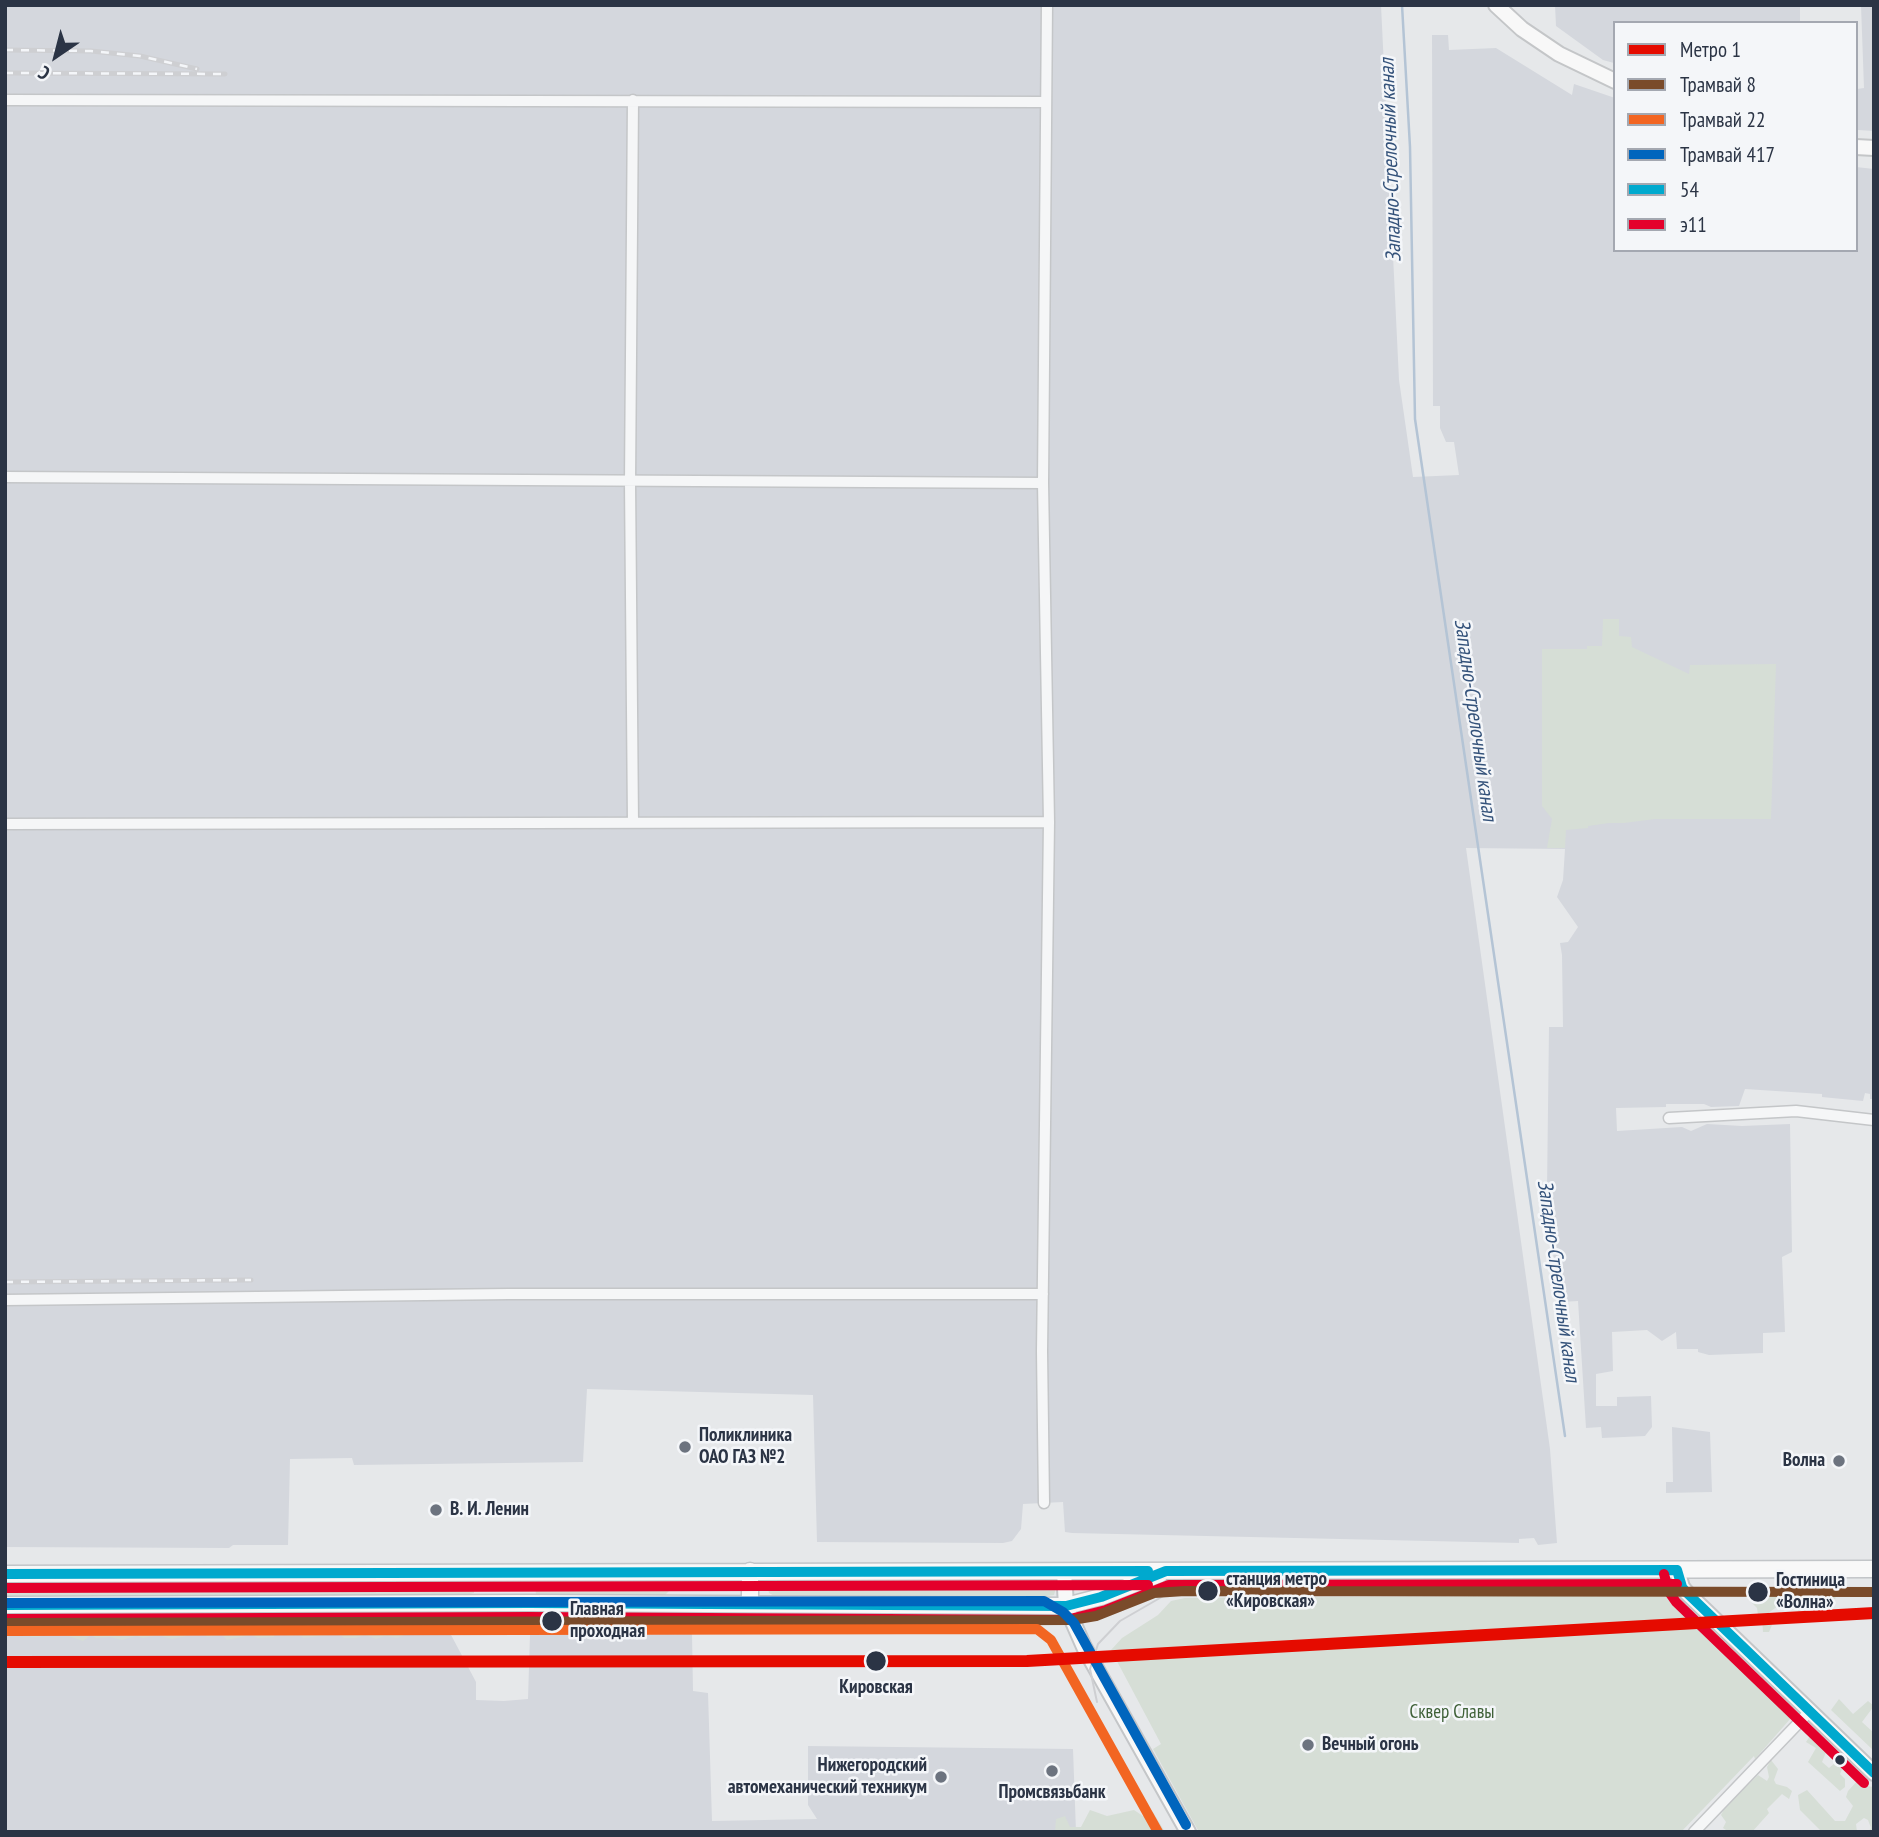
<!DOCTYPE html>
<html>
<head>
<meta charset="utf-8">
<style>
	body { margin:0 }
	#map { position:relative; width:1879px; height:1837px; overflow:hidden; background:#e6e8ea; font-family:"PT Sans Narrow",sans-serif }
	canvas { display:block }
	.frame { position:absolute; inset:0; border:7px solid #2b3445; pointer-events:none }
	.legend { position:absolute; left:1613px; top:21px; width:245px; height:231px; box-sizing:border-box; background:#f4f6f9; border:2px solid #a4a8b1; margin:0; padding:9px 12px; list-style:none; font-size:21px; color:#2b3445 }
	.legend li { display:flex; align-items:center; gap:14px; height:35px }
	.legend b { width:35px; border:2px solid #a4a8b1 }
	.north { position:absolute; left:21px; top:21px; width:70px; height:70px; -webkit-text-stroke:5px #f4f6f9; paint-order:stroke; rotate:215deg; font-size:19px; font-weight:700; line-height:28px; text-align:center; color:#2b3445 }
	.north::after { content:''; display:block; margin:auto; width:24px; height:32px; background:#2b3445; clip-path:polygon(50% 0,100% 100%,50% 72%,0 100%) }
</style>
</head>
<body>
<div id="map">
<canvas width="1879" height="1837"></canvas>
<div class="frame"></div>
<ul class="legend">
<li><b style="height:9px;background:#e50b00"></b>Метро 1</li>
<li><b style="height:9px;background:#7a4b2a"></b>Трамвай 8</li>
<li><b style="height:9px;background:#f26522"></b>Трамвай 22</li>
<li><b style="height:9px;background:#0065bd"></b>Трамвай 417</li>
<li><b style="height:9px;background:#00a9ce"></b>54</li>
<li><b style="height:9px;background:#e4002b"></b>э11</li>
</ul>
<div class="north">С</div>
</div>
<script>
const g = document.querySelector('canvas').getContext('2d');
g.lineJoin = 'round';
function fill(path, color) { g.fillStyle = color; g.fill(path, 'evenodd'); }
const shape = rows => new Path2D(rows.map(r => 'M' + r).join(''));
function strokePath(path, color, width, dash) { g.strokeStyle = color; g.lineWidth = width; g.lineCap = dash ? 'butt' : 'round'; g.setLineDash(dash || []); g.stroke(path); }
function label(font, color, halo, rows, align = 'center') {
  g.font = font + ' "PT Sans Narrow",sans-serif'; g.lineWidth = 5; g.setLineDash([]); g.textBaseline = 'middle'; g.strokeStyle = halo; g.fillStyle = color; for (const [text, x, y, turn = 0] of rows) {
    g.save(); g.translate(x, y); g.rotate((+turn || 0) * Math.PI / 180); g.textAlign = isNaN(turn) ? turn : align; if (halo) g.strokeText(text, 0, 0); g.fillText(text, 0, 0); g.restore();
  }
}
const built = shape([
	[5,5,1381,5,1399,380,1413,477,1459,475,1454,442,1446,442,1440,428,1440,406,1433,406,1432,35,1448,35,1449,50,1496,48,1572,95,1574,84,1615,98,1615,250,1856,250,1856,167,1874,169,1874,1099,1870,1099,1870,1094,1865,1093,1863,1101,1822,1097,1822,1094,1745,1089,1739,1106,1711,1107,1704,1104,1666,1104,1666,1107,1616,1108,1617,1131,1682,1127,1691,1131,1707,1124,1742,1126,1790,1124,1792,1252,1782,1257,1785,1332,1763,1333,1763,1353,1709,1355,1698,1352,1698,1349,1677,1349,1676,1332,1662,1341,1647,1330,1612,1332,1613,1371,1596,1374,1596,1406,1617,1406,1617,1397,1651,1396,1652,1427,1645,1436,1602,1438,1601,1427,1586,1428,1578,1301,1561,1302,1545,1204,1547,1190,1549,1027,1563,1027,1562,955,1560,943,1568,942,1578,927,1557,897,1563,880,1565,849,1466,848,1550,1449,1557,1543,1538,1545,1534,1538,1519,1539,1519,1543,1072,1533,1065,1532,1063,1502,1023,1504,1021,1529,1012,1541,1003,1543,817,1542,813,1395,587,1389,583,1462,354,1465,352,1458,290,1459,288,1545,233,1545,229,1548,5,1547],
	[1555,5,1800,5,1800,23,1615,23,1614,63,1603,60,1556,26],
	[1861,5,1874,5,1874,131,1858,130,1857,89,1864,88],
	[1672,1427,1710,1432,1712,1492,1666,1493,1666,1482,1673,1482],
	[5,1633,450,1633,476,1682,476,1700,504,1701,528,1699,530,1635,692,1634,693,1691,708,1693,712,1821,817,1819,808,1805,808,1746,1073,1749,1076,1832,5,1832]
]);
const green = shape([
	[1603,619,1619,619,1619,636,1631,637,1632,647,1689,674,1690,665,1776,664,1771,819,1655,819,1624,823,1609,823,1588,826,1588,828,1566,830,1565,848,1547,848,1552,819,1542,806,1542,649,1587,649,1587,646,1602,646],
	[5,1577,431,1578,444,1586,471,1586,474,1590,474,1593,467,1595,5,1596],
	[535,1578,734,1578,738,1584,734,1589,670,1590,664,1596,536,1596],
	[1054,1578,1056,1588,1054,1595,1033,1598,776,1597,769,1593,768,1589,769,1586,775,1582],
	[1768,1591,1782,1595,1833,1595,1836,1598,1827,1604,1813,1606,1798,1611,1778,1606,1767,1614,1772,1625,1769,1632,1763,1632,1762,1618,1758,1615,1757,1608,1748,1599,1750,1594,1757,1592,1762,1596],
	[1675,1595,1792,1704,1793,1708,1791,1718,1755,1759,1754,1756,1681,1832,1199,1832,1153,1749,1161,1744,1111,1650,1122,1638,1158,1615,1171,1601,1185,1598],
	[352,1621,360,1626,369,1627,379,1623,393,1626,400,1623,408,1624,412,1632,397,1638,385,1636,376,1639,365,1635,356,1638,344,1638,338,1634,304,1638,298,1635,288,1636,283,1630,287,1625,296,1626,304,1623,322,1623,336,1628,346,1626],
	[124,1622,142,1627,159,1627,162,1622,170,1622,175,1626,186,1627,190,1631,186,1636,172,1639,158,1635,143,1638,136,1636,122,1640,110,1637,96,1638,91,1635,83,1641,47,1629,40,1637,31,1637,24,1631,27,1625,58,1628,79,1626,90,1627],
	[227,1622,234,1626,243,1623,253,1627,259,1625,271,1627,276,1631,274,1637,258,1638,251,1635,227,1640,222,1635,207,1637,202,1631,205,1627,220,1627],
	[1839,1699,1853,1714,1868,1701,1874,1706,1862,1722,1874,1733,1874,1751,1831,1710],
	[1820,1734,1829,1745,1822,1762,1829,1768,1836,1762,1844,1765,1840,1774,1845,1779,1845,1787,1840,1791,1808,1762,1816,1748,1806,1742,1810,1736],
	[1771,1760,1778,1769,1774,1780,1776,1784,1787,1787,1792,1791,1789,1799,1782,1794,1767,1809,1769,1813,1752,1832,1729,1832,1723,1828,1726,1822,1721,1815,1725,1807,1758,1775,1767,1781,1769,1777,1767,1767],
	[1859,1779,1866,1786,1874,1787,1874,1832,1868,1832,1871,1828,1868,1820,1864,1818,1856,1824,1857,1832,1822,1832,1800,1810,1798,1795,1807,1790,1835,1821,1845,1821,1853,1806,1846,1797,1848,1791],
	[1090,1810,1107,1816,1134,1810,1143,1816,1153,1812,1165,1832,1055,1832,1056,1819,1065,1816,1070,1827,1081,1827]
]);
const stream = shape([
	[1402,5,1410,147,1415,419,1565,1436]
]);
const street = shape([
	[5,100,1045,102],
	[633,100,630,482,633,823],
	[5,477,1043,483],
	[5,824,1049,822],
	[1669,1118,1796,1111,1874,1120],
	[5,1300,509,1294,1043,1294],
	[1044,1503,1042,1351,1049,822,1043,483,1047,5],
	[1694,1832,1810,1711]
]);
const secondary = shape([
	[1496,5,1522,29,1559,54,1615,81],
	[1856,147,1874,148],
	[1677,1570,1682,1587,1686,1592,1874,1773],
	[1064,1571,1066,1606,1084,1647,1188,1832]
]);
const primary = shape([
	[750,1571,750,1603],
	[5,1574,1874,1569],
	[5,1605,529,1603,1066,1606,1101,1597,1160,1574]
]);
const tram = shape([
	[1097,1702,1090,1669,1098,1644,1120,1621,1179,1587]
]);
const rail = shape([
	[5,50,91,51,140,56,197,69],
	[5,73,225,74],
	[5,1282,251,1280]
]);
const bus1 = shape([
	[1677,1570,1682,1587,1686,1592,1874,1773],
	[5,1574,1148,1571],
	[5,1605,529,1603,1066,1606,1101,1597,1166,1571,1677,1570]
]);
const bus2 = shape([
	[1664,1574,1669,1592,1676,1602,1864,1783],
	[5,1588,1148,1585],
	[5,1619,529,1617,1066,1620,1106,1610,1169,1585,1677,1584]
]);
const tram1 = shape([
	[5,1623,1072,1620,1096,1616,1154,1593,1185,1591,1874,1592]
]);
const tram2 = shape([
	[5,1631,1037,1629,1051,1640,1158,1832]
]);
const tram3 = shape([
	[5,1603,1044,1601,1063,1612,1074,1623,1186,1825]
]);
const metro1 = shape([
	[5,1662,1027,1661,1874,1613]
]);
const markers = [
	[685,1447,7,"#6c737f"],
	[1839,1461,7,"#6c737f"],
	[436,1510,7,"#6c737f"],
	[1208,1591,11,"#2b3445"],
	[1758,1592,11,"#2b3445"],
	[552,1621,11,"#2b3445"],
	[876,1661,11,"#2b3445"],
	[1308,1745,7,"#6c737f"],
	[1840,1760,6,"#2b3445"],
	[1052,1771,7,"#6c737f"],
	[941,1777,7,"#6c737f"]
];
const poiNames = [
	["Поликлиника",699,1436],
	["ОАО ГАЗ №2",699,1458],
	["Волна",1825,1461,"right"],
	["В. И. Ленин",450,1510],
	["Вечный огонь",1322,1745],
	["Нижегородский",927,1766,"right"],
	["автомеханический техникум",927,1788,"right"],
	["Промсвязьбанк",1052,1793,"center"]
];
const stopNames = [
	["станция метро",1226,1580],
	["«Кировская»",1226,1602],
	["Гостиница",1776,1581],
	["«Волна»",1776,1603],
	["Главная",570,1610],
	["проходная",570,1632],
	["Кировская",876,1688,"center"]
];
const parkNames = [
	["Сквер Славы",1452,1713]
];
const waterNames = [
	["Западно-Стрелочный канал",1391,160,-92],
	["Западно-Стрелочный канал",1475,720,82],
	["Западно-Стрелочный канал",1558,1281,82]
];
fill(built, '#d4d7dd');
fill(green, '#d6ded6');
strokePath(stream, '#b4c4d5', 2.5);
strokePath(street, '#c4c6c8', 13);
strokePath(secondary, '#c4c6c8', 18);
strokePath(primary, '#c2c5c8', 19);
strokePath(street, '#f5f6f7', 10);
strokePath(secondary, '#f8f8f8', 14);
strokePath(primary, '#f8f8f8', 16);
strokePath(tram, '#cecfd2', 2);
strokePath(rail, '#cecfd2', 5);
strokePath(rail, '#f4f6f9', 2.5, [8]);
strokePath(bus1, '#00a9ce', 10);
strokePath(bus2, '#e4002b', 10);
strokePath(tram1, '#7a4b2a', 10);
strokePath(tram2, '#f26522', 10);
strokePath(tram3, '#0065bd', 10);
strokePath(metro1, '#e50b00', 12);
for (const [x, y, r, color] of markers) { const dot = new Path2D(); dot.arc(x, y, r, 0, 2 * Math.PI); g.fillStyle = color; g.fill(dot); strokePath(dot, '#f4f6f9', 2.5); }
label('bold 19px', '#2b3445', '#f4f6f9', poiNames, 'left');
label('bold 19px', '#2b3445', '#f4f6f9', stopNames, 'left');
label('19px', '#3f6138', '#f4f6f9', parkNames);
label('italic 21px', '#34527a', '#f4f6f9', waterNames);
</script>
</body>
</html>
